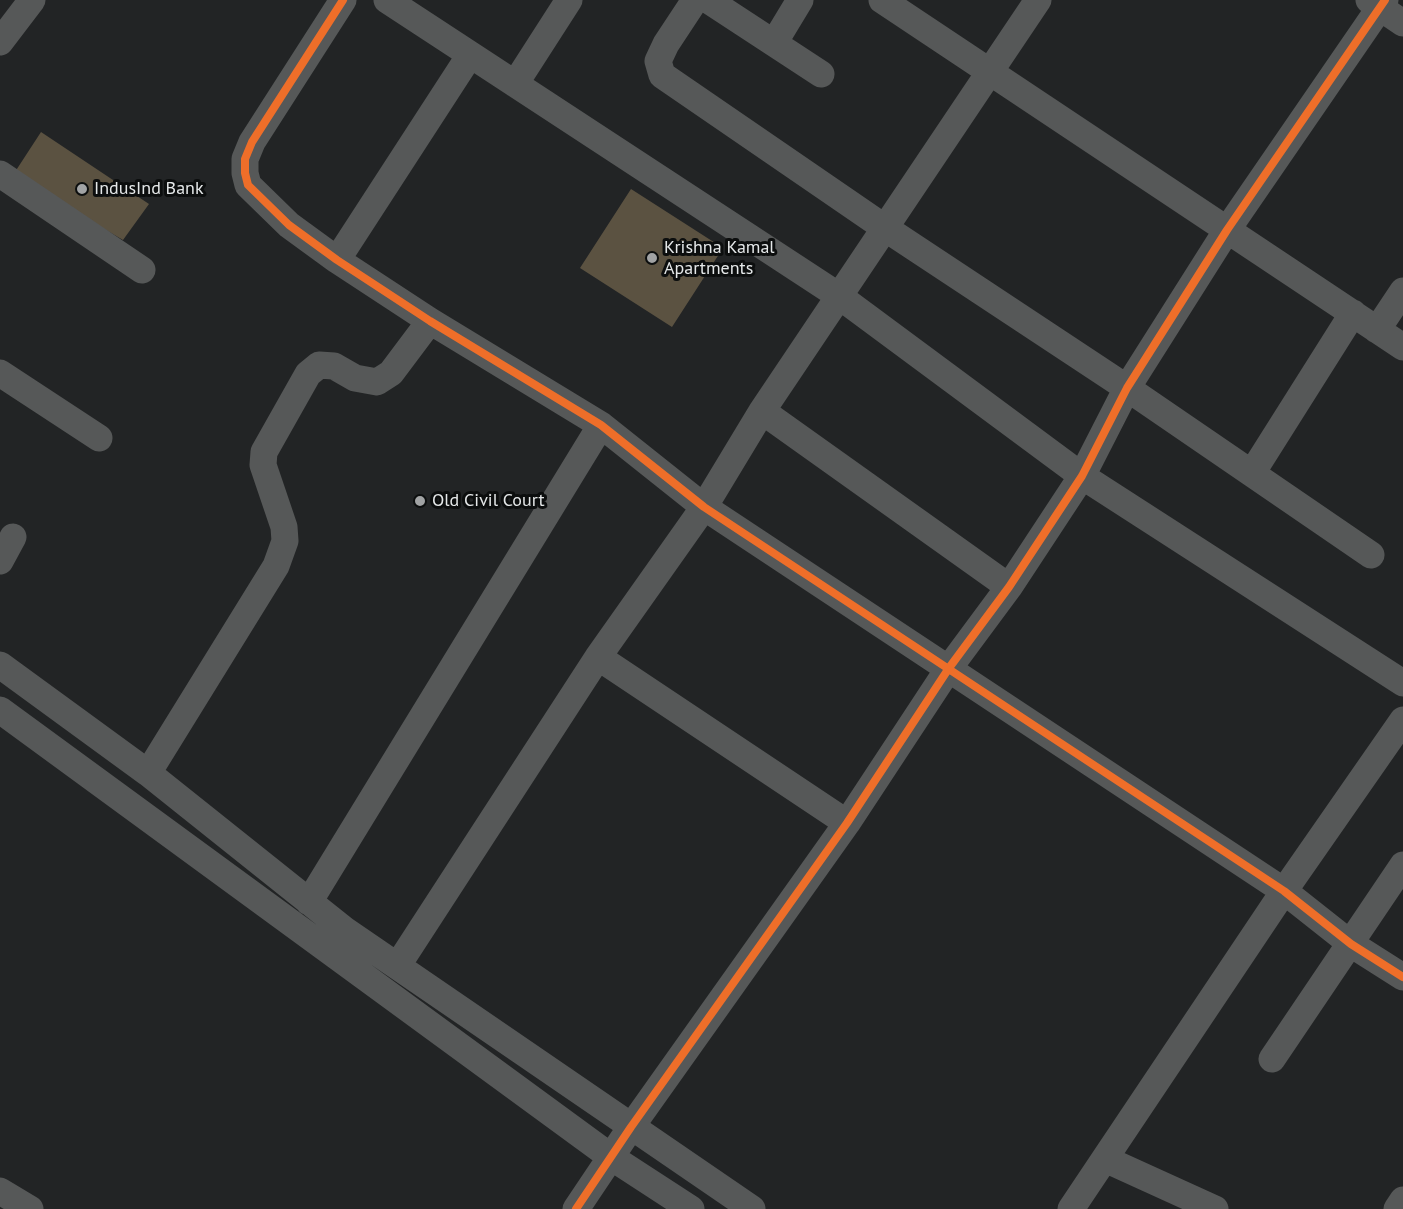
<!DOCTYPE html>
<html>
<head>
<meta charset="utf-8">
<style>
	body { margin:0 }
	canvas { display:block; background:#222425 }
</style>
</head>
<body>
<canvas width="1403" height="1209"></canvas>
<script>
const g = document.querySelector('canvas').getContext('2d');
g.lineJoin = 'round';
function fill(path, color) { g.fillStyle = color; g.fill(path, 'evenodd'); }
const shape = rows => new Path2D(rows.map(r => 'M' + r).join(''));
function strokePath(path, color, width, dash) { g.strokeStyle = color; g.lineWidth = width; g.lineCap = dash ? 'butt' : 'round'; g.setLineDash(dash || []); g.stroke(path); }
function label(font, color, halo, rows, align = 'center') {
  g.font = font + ' "PT Sans",sans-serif'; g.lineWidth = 6; g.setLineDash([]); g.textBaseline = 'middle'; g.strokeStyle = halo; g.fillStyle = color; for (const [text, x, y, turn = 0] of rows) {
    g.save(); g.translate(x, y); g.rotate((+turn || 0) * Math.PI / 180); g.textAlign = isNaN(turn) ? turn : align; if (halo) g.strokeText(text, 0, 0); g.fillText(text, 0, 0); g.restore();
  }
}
const building = shape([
	[41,132,149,204,123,240,13,175],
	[631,189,723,248,672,327,580,268]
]);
const minor = shape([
	[343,0,252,142,245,159,245,173,248,185,289,225,337,260,430,321,601,425,704,507,1284,891,1351,944,1403,977],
	[387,0,839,296,1082,476,1403,683],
	[695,0,666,44,658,61,662,75,885,228,1127,388,1371,555],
	[708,0,821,74],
	[882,0,1403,347],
	[1369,0,1403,23],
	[0,42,32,0],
	[774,43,800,0],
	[515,84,569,0],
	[0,174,142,270],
	[337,260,470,55],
	[1377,330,1403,291],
	[0,373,99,438],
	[762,411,1009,587],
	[1252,473,1353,313],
	[0,561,13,537],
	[598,657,847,823],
	[0,665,148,773,346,931,752,1209],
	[0,710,611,1157,691,1209],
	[148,773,276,566,285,541,284,527,263,465,264,452,308,374,319,365,334,366,355,378,377,382,391,373,430,321],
	[309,902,601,425],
	[398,965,598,657,704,507,762,411,1038,0],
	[1272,1059,1403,865],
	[1105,1159,1215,1209],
	[0,1191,30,1209],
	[576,1209,631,1127,847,823,949,668,1009,587,1082,476,1127,388,1227,230,1385,0],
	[1071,1209,1284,891,1403,720],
	[1397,1209,1403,1200]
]);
const cycleway = shape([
	[343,0,252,142,245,159,245,173,248,185,289,225,337,260,430,321,601,425,704,507,1284,891,1351,944,1403,977],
	[576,1209,631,1127,847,823,949,668,1009,587,1082,476,1127,388,1227,230,1385,0]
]);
const markers = [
	[82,189,6,"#a1a3a4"],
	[652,258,6,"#a1a3a4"],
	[420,501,6,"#a1a3a4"]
];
const poiNames = [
	["IndusInd Bank",94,189],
	["Krishna Kamal",664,248],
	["Apartments",664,269],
	["Old Civil Court",432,501]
];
fill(building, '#5b5241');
strokePath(minor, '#565858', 27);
strokePath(cycleway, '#ee6e29', 8);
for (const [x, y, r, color] of markers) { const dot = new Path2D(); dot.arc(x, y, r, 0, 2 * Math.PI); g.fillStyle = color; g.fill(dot); strokePath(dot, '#0c0e0e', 2); }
label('18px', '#e5e8e9', '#0c0e0e', poiNames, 'left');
</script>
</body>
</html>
